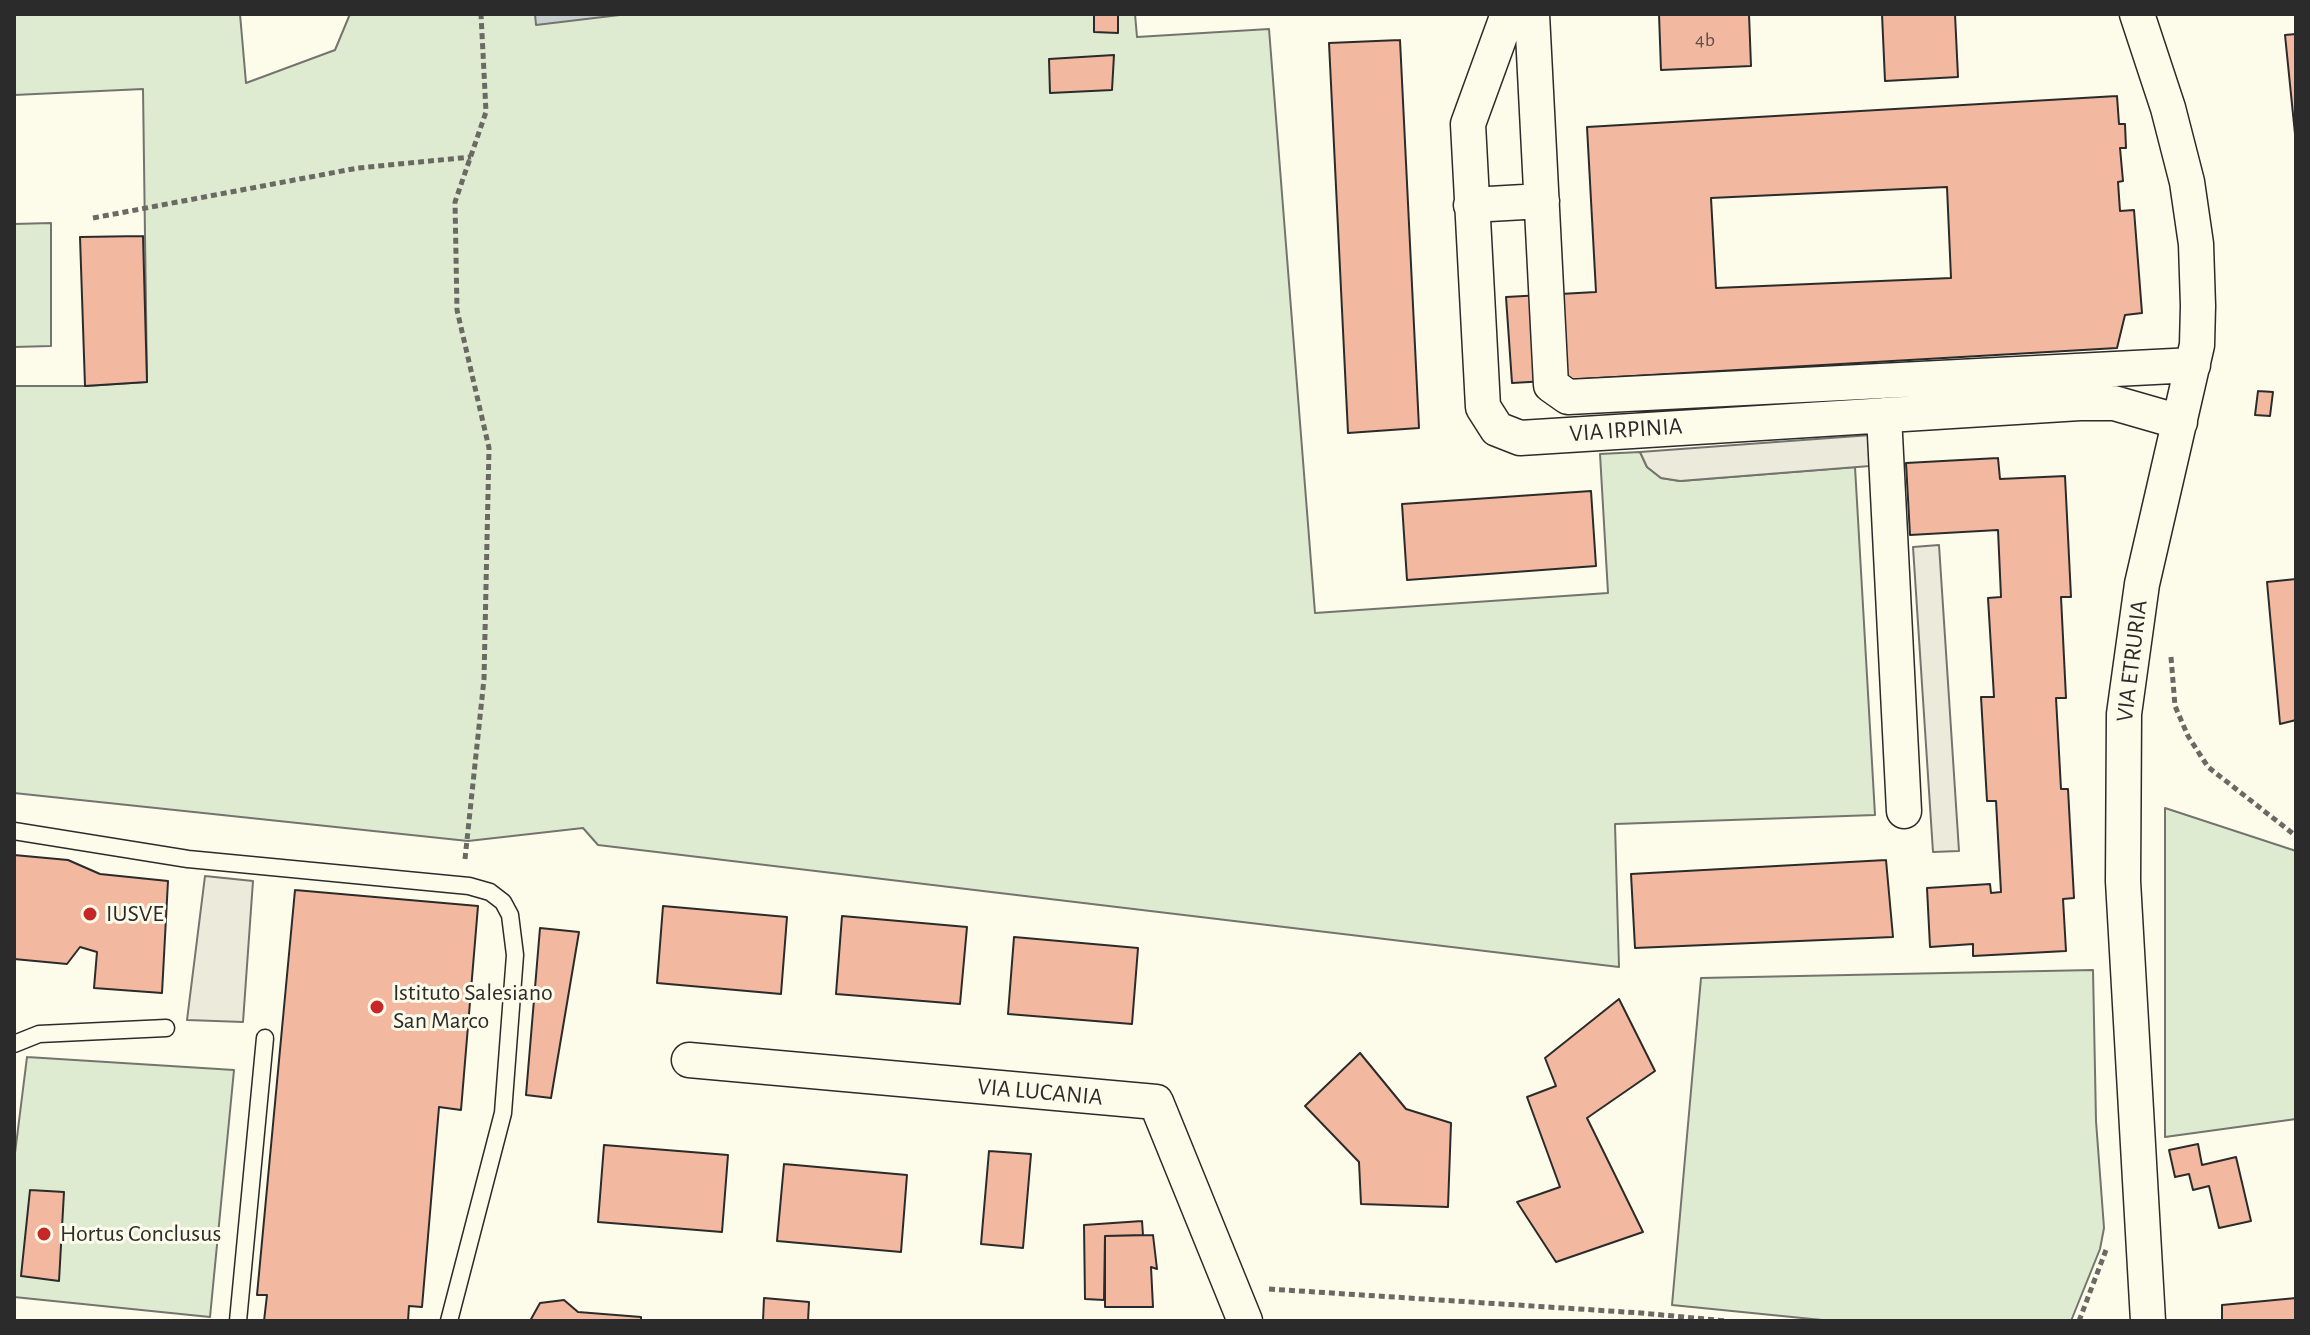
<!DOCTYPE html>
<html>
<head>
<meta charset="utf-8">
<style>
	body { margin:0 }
	#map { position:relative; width:2310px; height:1335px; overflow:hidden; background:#fdfbea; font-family:"Alegreya Sans",sans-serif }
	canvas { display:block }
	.frame { position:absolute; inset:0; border:16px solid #2b2b2b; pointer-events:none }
</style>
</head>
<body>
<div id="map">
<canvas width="2310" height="1335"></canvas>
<div class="frame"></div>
</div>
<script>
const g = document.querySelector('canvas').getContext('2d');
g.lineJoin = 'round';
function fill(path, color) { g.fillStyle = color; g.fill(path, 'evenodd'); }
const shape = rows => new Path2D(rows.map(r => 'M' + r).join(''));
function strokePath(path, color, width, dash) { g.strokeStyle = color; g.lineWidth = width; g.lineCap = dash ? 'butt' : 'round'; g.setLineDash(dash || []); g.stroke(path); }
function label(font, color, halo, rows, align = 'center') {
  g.font = font + ' "Alegreya Sans",sans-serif'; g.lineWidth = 6; g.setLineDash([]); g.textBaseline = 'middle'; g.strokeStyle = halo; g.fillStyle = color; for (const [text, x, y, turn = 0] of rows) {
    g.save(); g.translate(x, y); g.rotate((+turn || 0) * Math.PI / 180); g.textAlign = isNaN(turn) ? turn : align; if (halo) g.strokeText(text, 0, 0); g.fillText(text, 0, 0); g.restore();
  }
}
const green = shape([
	[14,14,240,14,246,83,335,50,350,14,1135,14,1137,37,1269,29,1315,613,1608,593,1600,454,1640,452,1647,467,1661,478,1680,481,1855,467,1875,815,1615,824,1619,967,598,845,583,828,468,841,14,793,14,386,85,386,147,382,143,89,14,95,14,14],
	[51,223,51,346,14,347,14,224,51,223],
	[2165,808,2296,851,2296,1119,2165,1137,2165,808],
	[2093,970,2096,1121,2104,1228,2100,1249,2071,1321,1832,1321,1672,1305,1701,978,2093,970],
	[27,1057,234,1070,210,1317,14,1297,14,1161,27,1057]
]);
const parking = shape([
	[1871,435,1870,466,1680,481,1661,478,1647,467,1640,452,1871,435],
	[1939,545,1959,851,1933,852,1913,547,1939,545],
	[205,876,253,881,243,1022,187,1020,205,876]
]);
const water = shape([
	[535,14,628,14,536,25,535,14]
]);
const building = shape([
	[1094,14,1118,14,1118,33,1094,32,1094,14],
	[1659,14,1749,14,1751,66,1661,70,1659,14],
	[1882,14,1955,14,1958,77,1885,81,1882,14],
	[2296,34,2296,134,2295,134,2285,35,2296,34],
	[1400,40,1419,428,1348,433,1329,43,1400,40],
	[1114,55,1112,90,1050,93,1049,59,1114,55],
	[2117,96,2119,124,2125,124,2126,148,2120,148,2123,181,2118,182,2120,211,2134,210,2142,313,2125,315,2117,348,1512,383,1506,297,1596,292,1587,127,2117,96],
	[1947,187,1951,278,1716,288,1711,198,1947,187],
	[143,236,147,382,85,386,80,237,143,236],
	[2258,391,2273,392,2270,416,2255,415,2258,391],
	[1998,458,2000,479,2065,476,2071,597,2061,597,2066,698,2056,698,2061,789,2068,789,2074,898,2063,899,2066,951,1973,956,1973,944,1930,947,1927,888,1990,884,1991,893,2001,892,1996,801,1987,801,1981,697,1994,697,1988,598,2001,597,1998,530,1910,535,1906,463,1998,458],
	[1591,491,1596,566,1407,580,1402,504,1591,491],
	[2296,579,2296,720,2280,724,2267,582,2296,579],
	[14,855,68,860,100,874,168,881,162,993,94,988,97,952,80,947,67,964,14,959,14,855],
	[1886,860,1893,937,1635,948,1631,874,1886,860],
	[295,890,478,906,461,1110,439,1107,422,1307,409,1306,408,1321,264,1321,267,1295,257,1295,295,890],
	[663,906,787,917,781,994,657,983,663,906],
	[842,916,967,927,960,1004,836,994,842,916],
	[540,928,579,932,551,1098,526,1095,540,928],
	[1014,937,1138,948,1132,1024,1008,1014,1014,937],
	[1619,999,1655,1071,1587,1118,1643,1232,1556,1262,1517,1202,1560,1187,1527,1097,1556,1086,1545,1058,1619,999],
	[1360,1053,1406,1109,1451,1123,1448,1207,1361,1204,1359,1162,1305,1106,1360,1053],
	[2198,1144,2202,1165,2236,1157,2251,1221,2219,1228,2209,1186,2193,1190,2189,1174,2175,1177,2169,1150,2198,1144],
	[604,1145,728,1155,722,1232,598,1222,604,1145],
	[989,1151,1031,1154,1023,1248,981,1244,989,1151],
	[784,1164,907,1175,901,1252,777,1241,784,1164],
	[30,1190,64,1192,59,1281,21,1276,30,1190],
	[1142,1221,1143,1235,1105,1236,1104,1300,1085,1299,1084,1225,1142,1221],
	[1153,1235,1157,1269,1151,1267,1153,1307,1105,1307,1105,1236,1153,1235],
	[764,1298,809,1302,808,1321,763,1321,764,1298],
	[2296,1298,2296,1321,2222,1321,2222,1305,2296,1298],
	[564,1300,578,1312,641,1317,641,1321,530,1321,540,1303,564,1300]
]);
const path = shape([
	[93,218,358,168,471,157],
	[2171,657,2175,706,2188,736,2208,767,2296,836],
	[465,859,484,679,489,448,457,310,455,202,486,112,481,14],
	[1269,1289,1641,1313,1727,1321],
	[2079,1321,2106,1250]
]);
const service = shape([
	[14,831,188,859,469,886,490,892,503,902,510,915,515,955,503,1113,449,1321],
	[14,1044,39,1034,166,1028],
	[238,1321,265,1038]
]);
const minor = shape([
	[1508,14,1468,124,1483,407,1497,429,1520,438,2080,403,2114,403,2180,422],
	[1532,14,1551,385,1568,397,2193,365],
	[2137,14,2168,108,2187,182,2196,244,2198,306,2197,345,2142,584,2124,714,2123,881,2148,1321],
	[1471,205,1542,201],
	[1884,415,1904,811],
	[689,1060,1156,1102,1245,1321]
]);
const markers = [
	[90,914,8,"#c62828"],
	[377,1007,8,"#c62828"],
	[44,1234,8,"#c62828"]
];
const numberNames = [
	["4b",1705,40]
];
const streetNames = [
	["VIA IRPINIA",1626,430,-4],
	["VIA ETRURIA",2132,661,-83],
	["VIA LUCANIA",1040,1092,5]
];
const poiNames = [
	["IUSVE",106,914],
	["Istituto Salesiano",393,993],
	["San Marco",393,1021],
	["Hortus Conclusus",60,1234]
];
fill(green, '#deebd1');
strokePath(green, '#74746e', 2);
fill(parking, '#eceadb');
strokePath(parking, '#74746e', 2);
fill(water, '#c7d0d0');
strokePath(water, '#74746e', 2);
fill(building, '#f2b8a0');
strokePath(building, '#2b2b2b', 2);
strokePath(service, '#2b2b2b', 19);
strokePath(minor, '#2b2b2b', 37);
strokePath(path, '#6a6964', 5, [6, 4]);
strokePath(service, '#fdfbea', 16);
strokePath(minor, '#fdfbea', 34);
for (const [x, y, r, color] of markers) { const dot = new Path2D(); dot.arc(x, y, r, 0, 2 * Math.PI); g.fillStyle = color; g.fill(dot); strokePath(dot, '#fdfbea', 3); }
label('20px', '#5d4e48', null, numberNames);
label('24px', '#2b2b2b', '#fdfbea', streetNames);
label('24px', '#2b2b2b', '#fdfbea', poiNames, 'left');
</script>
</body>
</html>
